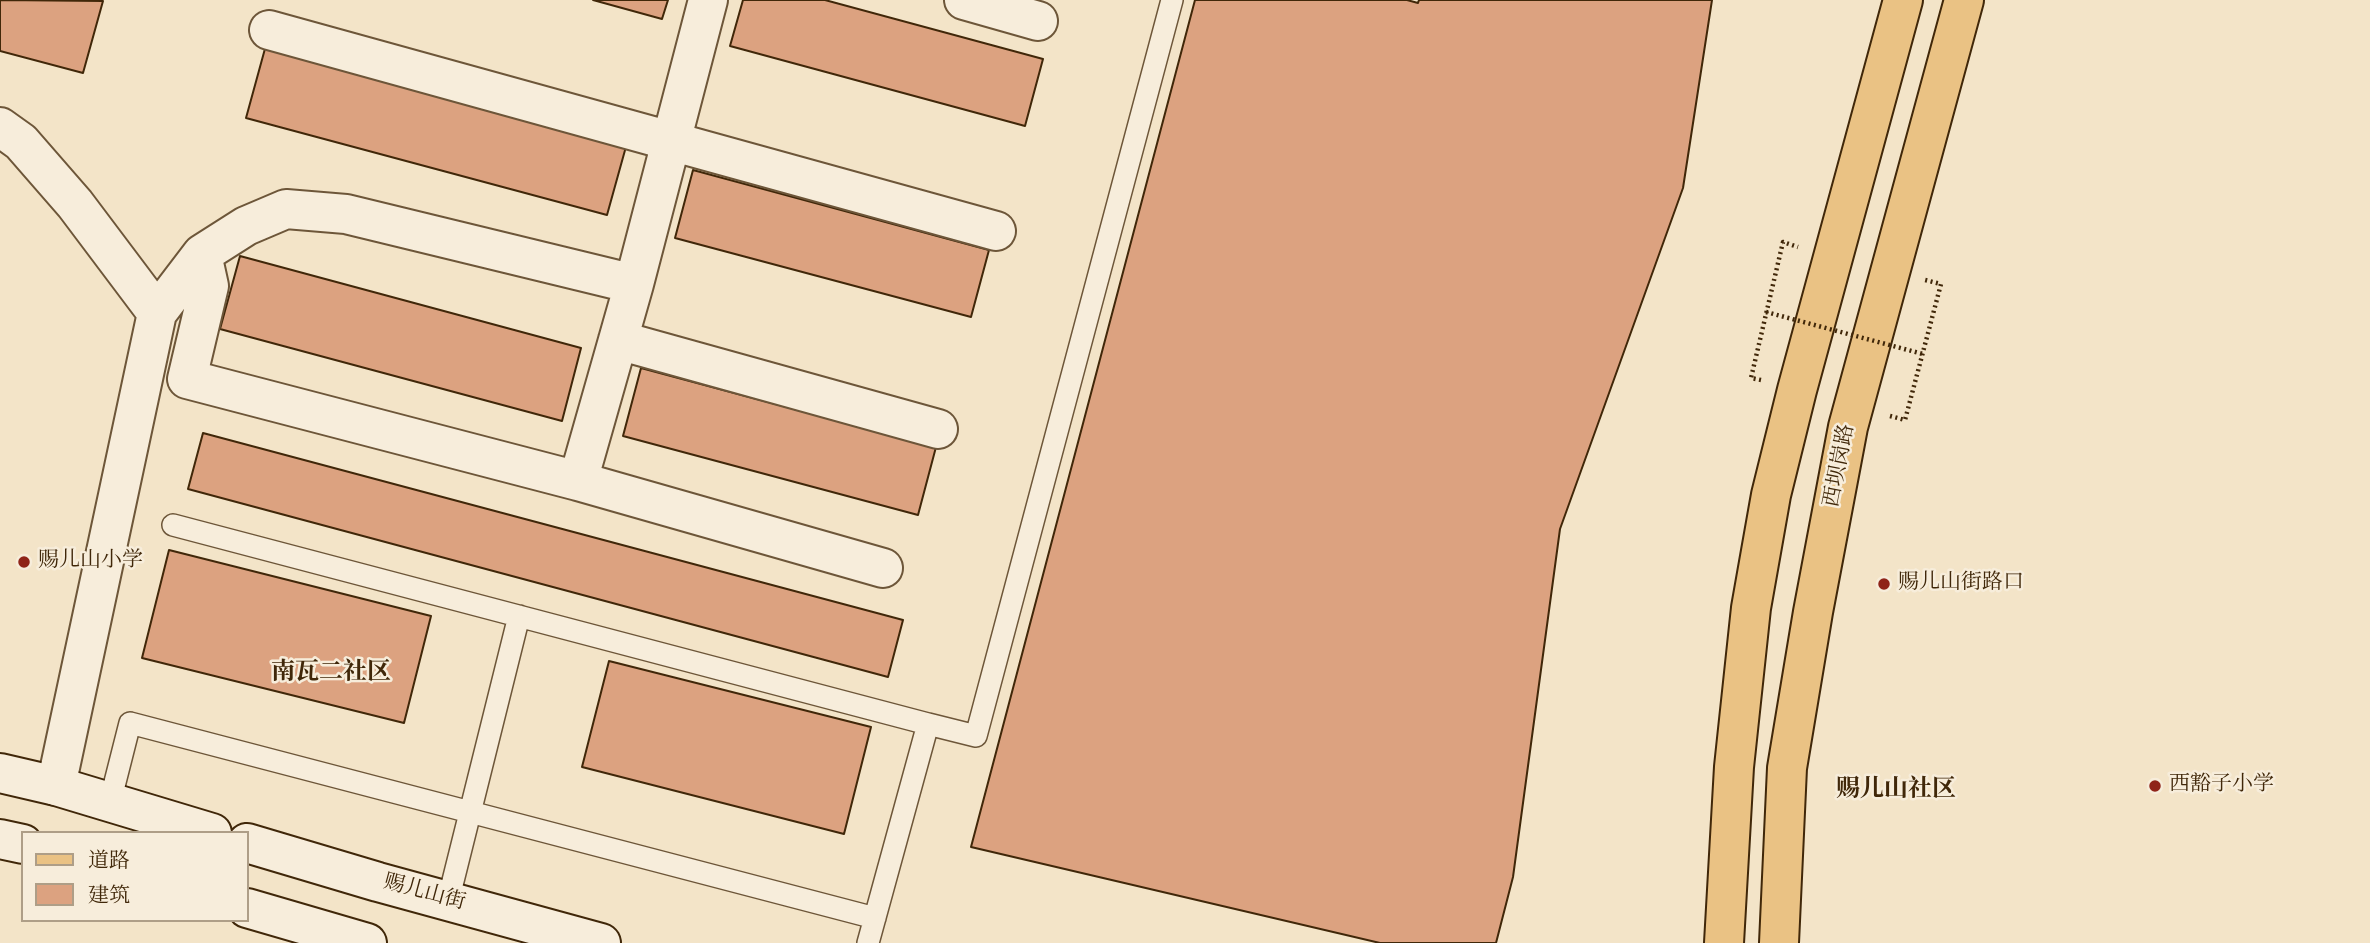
<!DOCTYPE html>
<html>
<head>
<meta charset="utf-8">
<style>
	body { margin:0 }
	#map { position:relative; width:2370px; height:943px; overflow:hidden; background:#f3e4c8; font-family:Vollkorn,"Noto Serif SC",serif }
	canvas { display:block }
	.legend { position:absolute; left:21px; top:831px; width:228px; height:91px; box-sizing:border-box; background:#f7eddb; border:2px solid #ae9e87; margin:0; padding:9px 12px; list-style:none; font-size:21px; color:#402709 }
	.legend li { display:flex; align-items:center; gap:14px; height:35px }
	.legend b { width:35px; border:2px solid #ae9e87 }
</style>
</head>
<body>
<div id="map">
<canvas width="2370" height="943"></canvas>
<ul class="legend">
<li><b style="height:9px;background:#eac284"></b>道路</li>
<li><b style="height:19px;background:#dca280"></b>建筑</li>
</ul>
</div>
<script>
const g = document.querySelector('canvas').getContext('2d');
g.lineJoin = 'round';
function fill(path, color) { g.fillStyle = color; g.fill(path, 'evenodd'); }
const shape = rows => new Path2D(rows.map(r => 'M' + r).join(''));
function strokePath(path, color, width, dash) { g.strokeStyle = color; g.lineWidth = width; g.lineCap = dash ? 'butt' : 'round'; g.setLineDash(dash || []); g.stroke(path); }
function label(font, color, halo, rows, align = 'center') {
  g.font = font + ' Vollkorn,"Noto Serif SC",serif'; g.lineWidth = 5; g.setLineDash([]); g.textBaseline = 'middle'; g.strokeStyle = halo; g.fillStyle = color; for (const [text, x, y, turn = 0] of rows) {
    g.save(); g.translate(x, y); g.rotate((+turn || 0) * Math.PI / 180); g.textAlign = isNaN(turn) ? turn : align; if (halo) g.strokeText(text, 0, 0); g.fillText(text, 0, 0); g.restore();
  }
}
const building = shape([
	[0,0,103,1,83,73,0,51,0,0],
	[593,0,668,0,662,19,593,0],
	[743,0,825,0,1043,59,1025,126,730,46,743,0],
	[1195,0,1407,0,1418,3,1419,0,1712,0,1683,188,1560,529,1513,877,1496,943,1380,943,971,847,1195,0],
	[266,45,627,143,607,215,246,118,266,45],
	[693,170,989,250,971,317,675,238,693,170],
	[240,256,581,348,562,421,220,329,240,256],
	[641,368,936,447,918,515,623,436,641,368],
	[203,433,903,620,888,677,188,489,203,433],
	[169,550,431,616,404,723,142,658,169,550],
	[609,661,871,727,844,834,582,767,609,661]
]);
const path = shape([
	[1761,380,1751,378,1783,242,1798,247],
	[1890,416,1905,420,1941,284,1925,280]
]);
const service = shape([
	[173,525,928,724],
	[110,802,130,723,875,918],
	[448,901,519,616],
	[868,943,928,724,976,736,1172,0]
]);
const minor = shape([
	[964,0,1038,21],
	[269,30,996,231],
	[0,127,21,142,75,204,157,313],
	[202,254,209,286,187,379,578,481],
	[634,284,578,481,883,568],
	[618,340,938,429],
	[56,786,157,313,202,254,246,226,286,209,346,214,634,284,708,0]
]);
const secondary = shape([
	[0,773,56,786,212,833],
	[0,839,23,844],
	[247,843,378,882,601,943],
	[247,908,367,943]
]);
const primary = shape([
	[1724,943,1734,767,1751,608,1771,495,1797,390,1903,0],
	[1779,943,1787,768,1813,612,1848,427,1964,0]
]);
const pathBridge = shape([
	[1766,312,1923,354]
]);
const markers = [
	[24,562,7,"#8f2418"],
	[1884,584,7,"#8f2418"],
	[2155,786,7,"#8f2418"]
];
const streetNames = [
	["西坝岗路",1841,466,-79],
	["赐儿山街",424,894,15]
];
const poiNames = [
	["赐儿山小学",38,562],
	["赐儿山街路口",1898,584],
	["西豁子小学",2169,786]
];
const quarterNames = [
	["南瓦二社区",331,675],
	["赐儿山社区",1896,792]
];
fill(building, '#dca280');
strokePath(building, '#402709', 2);
strokePath(service, '#6d5639', 24);
strokePath(minor, '#6d5639', 42);
strokePath(secondary, '#402709', 42);
strokePath(primary, '#402709', 42);
strokePath(path, '#402709', 4.5, [2, 3.5]);
strokePath(service, '#f7eddb', 21);
strokePath(minor, '#f7eddb', 38);
strokePath(secondary, '#f7eddb', 38);
strokePath(primary, '#eac284', 38);
strokePath(pathBridge, '#402709', 4.5, [2, 3.5]);
for (const [x, y, r, color] of markers) { const dot = new Path2D(); dot.arc(x, y, r, 0, 2 * Math.PI); g.fillStyle = color; g.fill(dot); strokePath(dot, '#f7eddb', 2.5); }
label('21px', '#402709', '#f7eddb', streetNames);
label('21px', '#402709', '#f7eddb', poiNames, 'left');
label('bold 24px', '#402709', '#f7eddb', quarterNames);
</script>
</body>
</html>
